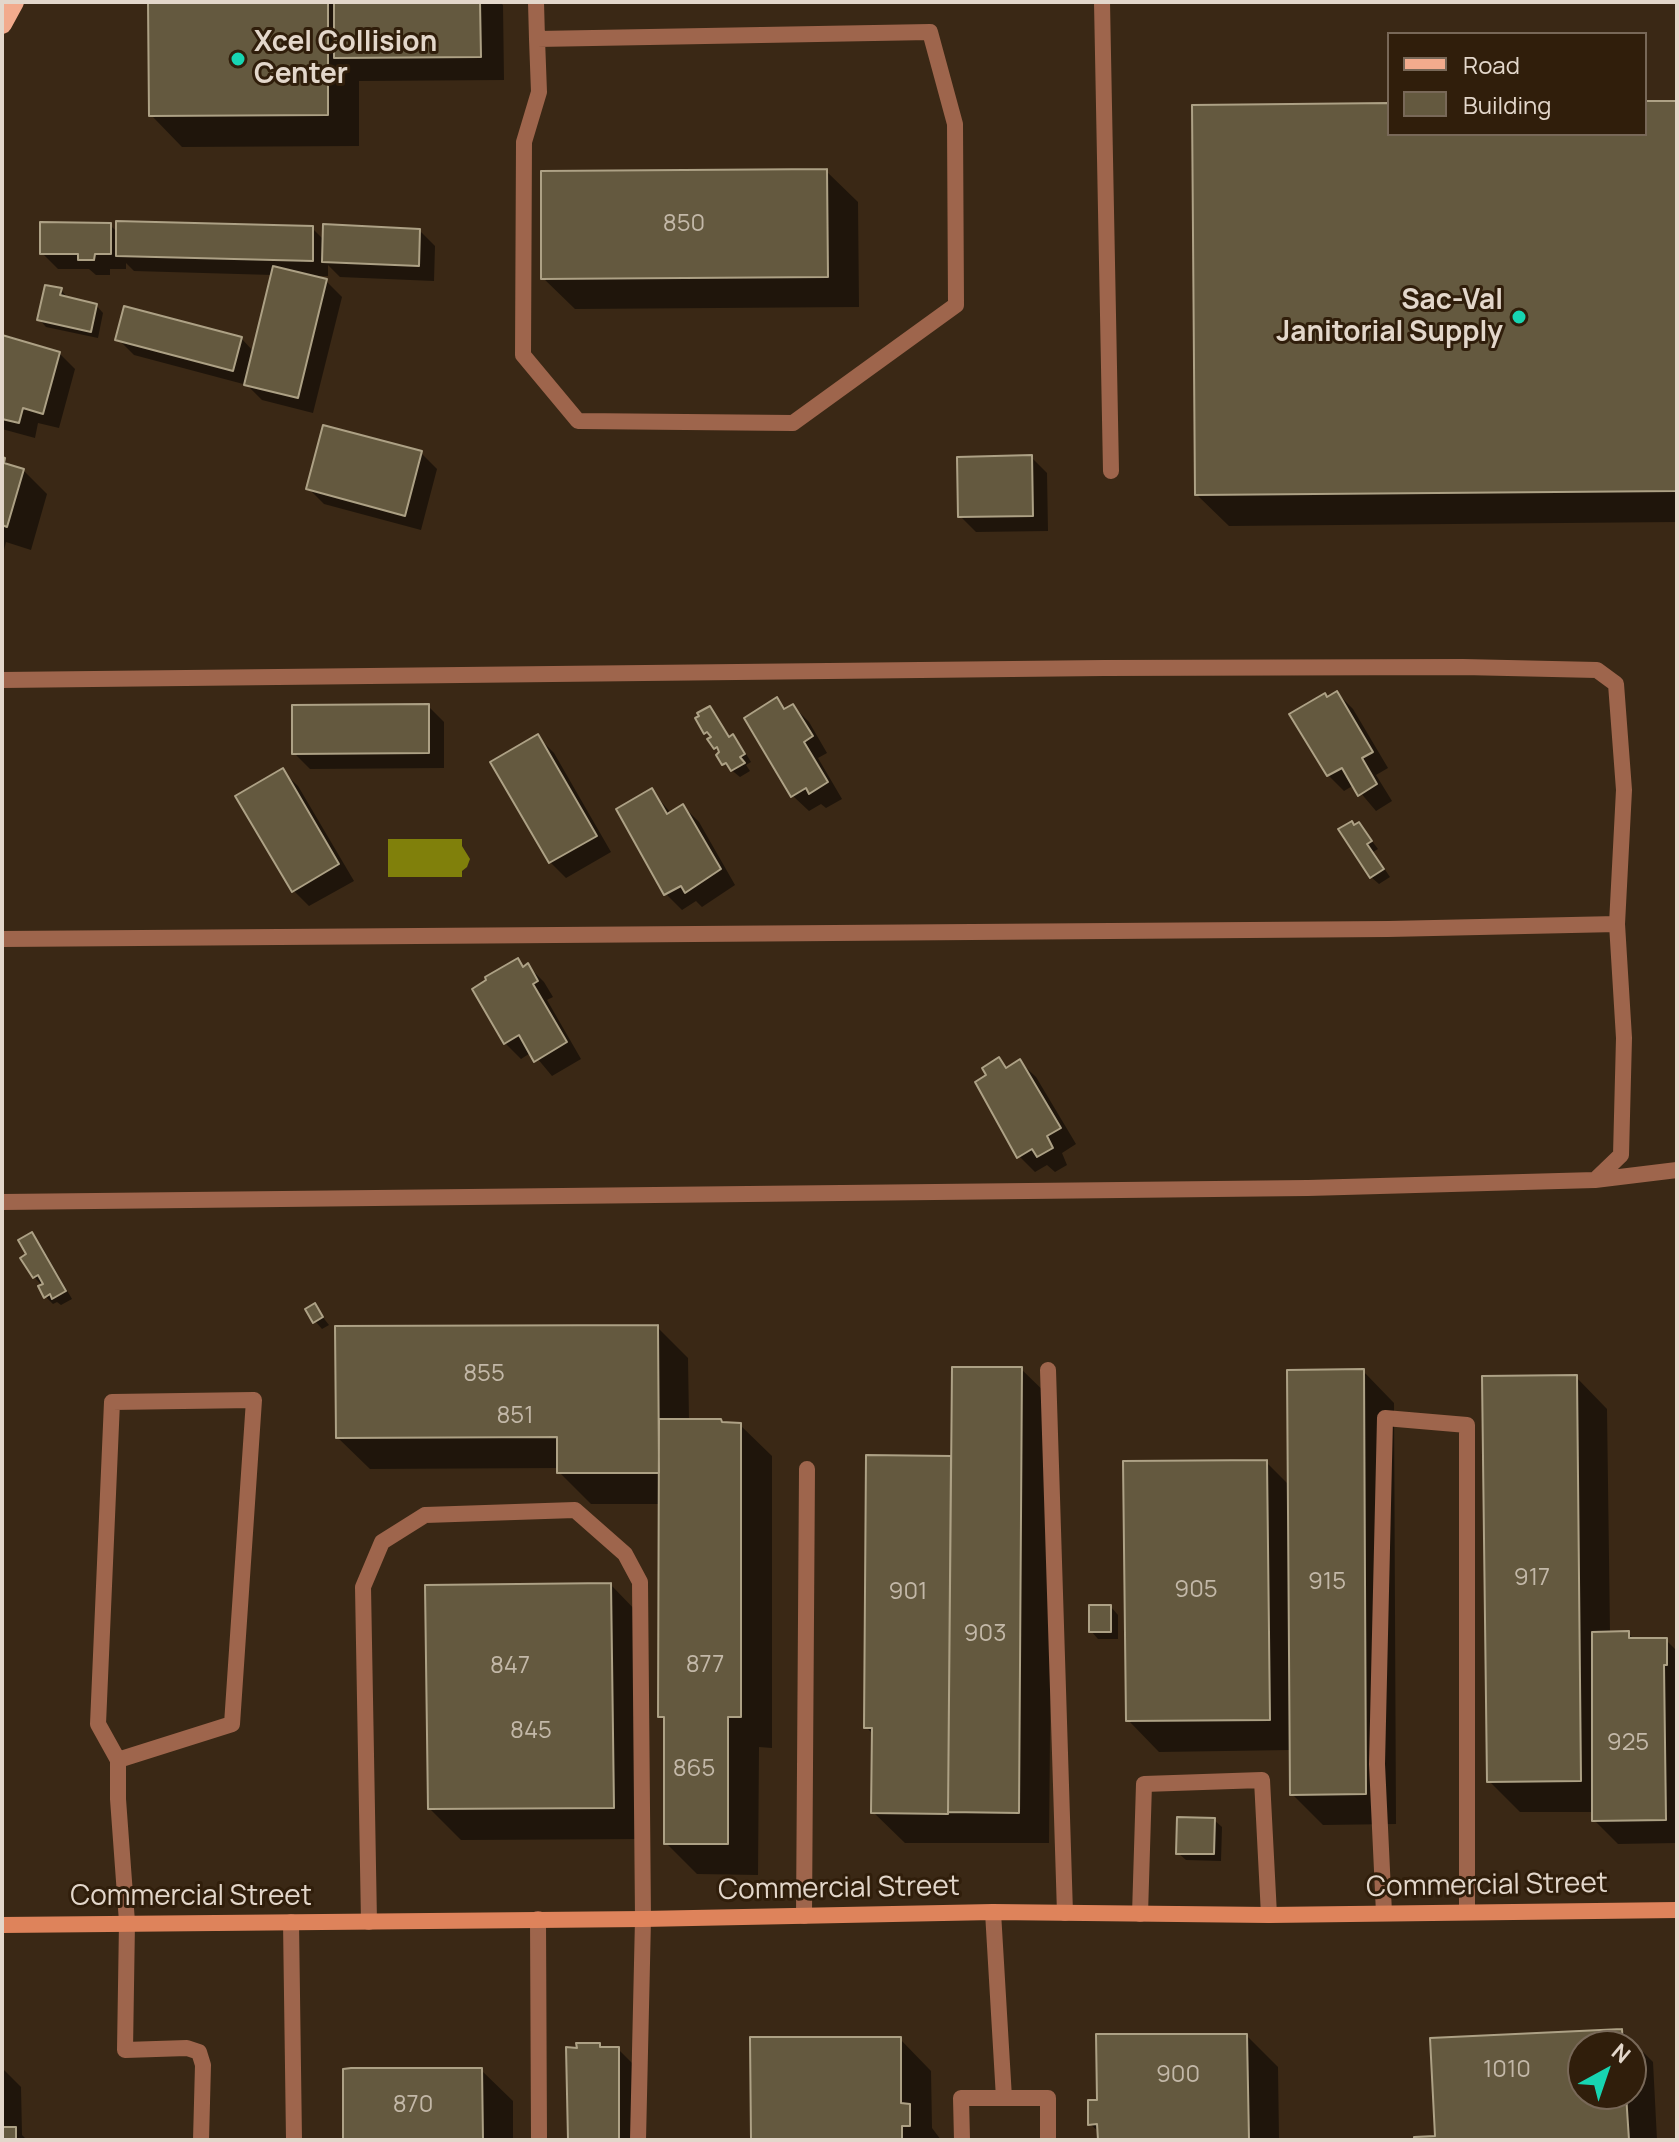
<!DOCTYPE html>
<html>
<head>
<meta charset="utf-8">
<style>
	body { margin:0 }
	#map { position:relative; width:1679px; height:2142px; overflow:hidden; background:#3a2815; font-family:Manrope,sans-serif }
	canvas { display:block }
	.frame { position:absolute; inset:0; border:4px solid #e3d7cb; pointer-events:none }
	.legend { position:absolute; left:1387px; top:32px; width:260px; height:104px; box-sizing:border-box; background:#301e0b; border:2px solid #786858; margin:0; padding:10px 14px; list-style:none; font-size:24px; color:#e3d7cb }
	.legend li { display:flex; align-items:center; gap:16px; height:40px }
	.legend b { width:40px; border:2px solid #786858 }
	.north { position:absolute; left:1567px; top:2030px; width:80px; height:80px; box-sizing:border-box; background:#301e0b; border:2px solid #786858; border-radius:50%; rotate:40deg; font-size:22px; font-weight:700; line-height:32px; text-align:center; color:#e3d7cb }
	.north::after { content:''; display:block; margin:auto; width:28px; height:36px; background:#17d5b2; clip-path:polygon(50% 0,100% 100%,50% 72%,0 100%) }
</style>
</head>
<body>
<div id="map">
<canvas width="1679" height="2142"></canvas>
<div class="frame"></div>
<ul class="legend">
<li><b style="height:10px;background:#f2ab8d"></b>Road</li>
<li><b style="height:22px;background:#64593f"></b>Building</li>
</ul>
<div class="north">N</div>
</div>
<script>
const g = document.querySelector('canvas').getContext('2d');
g.lineJoin = 'round';
function fill(path, color) { g.fillStyle = color; g.fill(path, 'evenodd'); }
const shape = rows => new Path2D(rows.map(r => 'M' + r).join(''));
function strokePath(path, color, width, dash) { g.strokeStyle = color; g.lineWidth = width; g.lineCap = dash ? 'butt' : 'round'; g.setLineDash(dash || []); g.stroke(path); }
function label(font, color, halo, rows, align = 'center') {
  g.font = font + ' Manrope,sans-serif'; g.lineWidth = 6; g.setLineDash([]); g.textBaseline = 'middle'; g.strokeStyle = halo; g.fillStyle = color; for (const [text, x, y, turn = 0] of rows) {
    g.save(); g.translate(x, y); g.rotate((+turn || 0) * Math.PI / 180); g.textAlign = isNaN(turn) ? turn : align; if (halo) g.strokeText(text, 0, 0); g.fillText(text, 0, 0); g.restore();
  }
}
const water = shape([
	[388,839,462,839,462,846,470,859,467,867,462,871,462,877,388,877]
]);
const shadow = shape([
	[150,2,500,2,503,5,504,80,359,81,359,146,182,147,151,115],
	[1645,103,1677,103,1677,522,1229,526,1197,495,1389,105,1389,134,1645,134],
	[826,171,858,202,859,307,575,309,543,278],
	[110,225,118,233,312,228,325,241,419,230,435,246,434,281,340,277,328,265,328,276,316,276,326,281,342,297,313,413,262,400,247,385,134,355,118,339,241,338,254,352,273,275,134,271,126,263,126,269,110,269,110,275,96,275,89,269,58,269,42,253],
	[61,290,68,298,96,305,103,313,98,338,46,327,39,319],
	[2,337,59,353,75,369,59,428,38,423,35,438,2,429],
	[421,453,437,469,421,530,324,504,308,488],
	[1031,457,1047,473,1048,531,976,532,960,516],
	[2,459,12,467,23,470,47,494,31,550,6,542,2,558],
	[1337,693,1353,709,1388,768,1376,775,1392,801,1376,811,1354,785,1344,791,1328,775,1328,699],
	[776,699,787,710,793,706,809,722,827,753,818,758,842,799,826,808,821,804,809,811,793,796],
	[428,706,444,722,444,768,310,769,294,753],
	[710,708,731,738,733,737,740,744,751,762,746,765,750,771,740,777,724,764,712,739,706,732],
	[538,737,554,753,611,852,566,878,550,862],
	[282,771,298,786,354,881,309,906,294,891],
	[652,791,671,813,683,806,699,822,735,885,702,907,696,901,682,910,666,894],
	[1359,824,1378,849,1373,852,1390,877,1379,884,1371,877,1355,827],
	[518,961,525,968,528,966,544,982,553,997,547,1000,581,1059,552,1076,532,1052,521,1059,505,1043,489,980],
	[999,1060,1008,1069,1020,1062,1036,1077,1076,1144,1062,1153,1067,1165,1055,1172,1047,1165,1035,1172,1019,1156,989,1076],
	[31,1235,39,1242,72,1299,61,1305,57,1302,53,1304,46,1297,41,1287,43,1286,34,1277,29,1255],
	[314,1306,329,1325,322,1329,315,1321],
	[657,1327,688,1358,689,1421,740,1425,772,1456,772,1748,759,1747,758,1875,697,1874,666,1843,666,1721,660,1716,661,1504,591,1504,559,1472,559,1468,370,1469,338,1438],
	[1021,1369,1053,1400,1049,1843,905,1843,873,1812,874,1735,866,1727,868,1457,953,1458],
	[1363,1371,1394,1403,1396,1824,1323,1825,1292,1794,1291,1750,1159,1752,1128,1720,1266,1462,1290,1486],
	[1576,1377,1607,1409,1610,1633,1628,1633,1635,1640,1666,1640,1677,1651,1677,1843,1618,1844,1594,1820,1594,1812,1520,1812,1489,1781],
	[611,1585,642,1617,645,1839,461,1840,430,1809],
	[1111,1607,1118,1615,1118,1639,1098,1639,1091,1631],
	[1214,1820,1222,1827,1221,1861,1186,1860,1178,1853],
	[1622,2031,1653,2062,1657,2140,1416,2140,1437,2138,1432,2040],
	[1583,2046,1631,2046,1631,2094,1583,2094],
	[1247,2036,1278,2067,1279,2140,1100,2140,1100,2133,1090,2124,1099,2102],
	[900,2039,931,2071,932,2128,941,2140,753,2140],
	[599,2045,604,2049,618,2049,642,2073,642,2140,570,2140],
	[2,2068,21,2087,22,2135,27,2140,2,2140],
	[481,2070,513,2101,513,2140,345,2140]
]);
const building = shape([
	[148,2,328,2,328,115,149,116,148,2],
	[334,2,480,2,481,57,334,58,334,2],
	[1645,101,1677,101,1677,491,1195,495,1192,105,1389,103,1389,134,1645,134,1645,101],
	[827,169,828,277,541,279,541,171,827,169],
	[116,221,313,226,313,261,116,256,116,221],
	[40,222,111,223,111,254,95,254,94,260,78,260,78,254,40,254,40,222],
	[323,224,420,229,419,266,322,262,323,224],
	[273,266,327,279,298,398,244,385,273,266],
	[45,285,62,288,60,295,97,304,91,332,37,320,45,285],
	[124,306,242,337,233,371,115,340,124,306],
	[2,335,60,352,43,414,23,408,19,423,2,419,2,335],
	[323,425,422,451,405,516,306,489,323,425],
	[1032,455,1033,516,958,517,957,457,1032,455],
	[2,457,5,458,4,463,24,469,7,527,2,525,2,457],
	[1337,691,1373,752,1362,758,1377,784,1358,796,1342,768,1327,776,1289,714,1325,693,1327,697,1337,691],
	[777,697,784,709,793,704,813,736,804,742,828,782,809,794,806,788,791,797,744,718,777,697],
	[429,704,429,753,292,754,292,705,429,704],
	[710,706,729,737,733,734,745,754,740,757,745,763,731,771,726,763,722,765,716,755,719,752,717,747,714,749,707,739,711,737,707,732,704,734,695,718,699,716,697,713,710,706],
	[538,734,597,836,549,863,490,762,538,734],
	[283,768,339,864,292,892,235,796,283,768],
	[652,788,667,814,683,804,721,869,685,893,681,886,664,895,616,809,652,788],
	[1352,821,1354,825,1359,822,1372,841,1367,844,1384,869,1370,878,1338,829,1352,821],
	[518,958,523,967,528,963,538,981,533,984,567,1042,534,1062,519,1035,504,1044,472,989,486,980,485,977,518,958],
	[999,1057,1006,1068,1020,1059,1061,1128,1047,1136,1053,1148,1037,1157,1032,1149,1017,1158,975,1082,986,1075,982,1068,999,1057],
	[32,1232,66,1291,52,1299,50,1294,44,1298,38,1286,43,1284,38,1275,33,1278,20,1258,26,1254,18,1240,32,1232],
	[315,1303,323,1317,313,1323,305,1309,315,1303],
	[658,1325,659,1473,557,1473,557,1437,336,1438,335,1326,658,1325],
	[952,1367,1022,1367,1019,1813,948,1812,952,1367],
	[1364,1369,1366,1794,1290,1795,1287,1370,1364,1369],
	[1577,1375,1581,1781,1487,1782,1482,1376,1577,1375],
	[659,1419,721,1419,722,1422,741,1423,741,1717,728,1717,728,1844,664,1844,664,1717,658,1717,659,1419],
	[866,1455,951,1456,948,1814,871,1813,872,1728,864,1728,866,1455],
	[1267,1460,1270,1720,1126,1721,1123,1461,1267,1460],
	[611,1583,614,1808,428,1809,425,1585,611,1583],
	[1089,1605,1111,1605,1111,1632,1089,1632,1089,1605],
	[1629,1631,1629,1638,1667,1638,1667,1665,1664,1665,1666,1820,1592,1821,1592,1632,1629,1631],
	[1177,1817,1215,1818,1214,1854,1176,1854,1177,1817],
	[1622,2029,1623,2046,1583,2046,1583,2094,1626,2094,1629,2140,1414,2140,1414,2137,1435,2136,1430,2038,1622,2029],
	[1096,2034,1247,2034,1249,2140,1098,2140,1097,2124,1088,2125,1088,2100,1097,2100,1096,2034],
	[750,2037,901,2037,901,2103,910,2104,910,2126,902,2126,902,2140,751,2140,750,2037],
	[576,2043,600,2043,600,2047,619,2047,619,2140,568,2140,566,2047,577,2048,576,2043],
	[351,2068,482,2068,483,2140,343,2140,343,2069,351,2068],
	[2,2127,16,2127,16,2140,2,2140,2,2127]
]);
const lane = shape([
	[536,2,537,39,539,92,524,142,523,355,578,421,793,423,956,305,955,124,930,32,537,39],
	[1102,2,1111,471],
	[2,680,1104,668,1463,667,1597,670,1616,684,1624,790,1617,924,1624,1038,1621,1155,1595,1180,1308,1188,2,1202],
	[2,939,1388,929,1617,924],
	[1595,1180,1677,1170],
	[1048,1370,1065,1913],
	[118,1760,232,1724,254,1400,112,1402,98,1724,118,1760,118,1799,127,1922,125,2050,187,2048,199,2052,203,2065,201,2140],
	[993,1912,1004,2098],
	[1384,1913,1377,1764,1385,1418,1467,1425,1467,1911],
	[1140,1914,1144,1784,1262,1780,1269,1915],
	[804,1916,807,1469],
	[538,1919,539,2140],
	[291,1922,294,2140],
	[369,1922,363,1587,382,1542,425,1515,575,1510,625,1554,640,1582,643,1919,638,2140],
	[962,2140,961,2098,1048,2098,1048,2140]
]);
const secondary = shape([
	[2,1925,643,1919,993,1912,1269,1915,1677,1910]
]);
const primary = shape([
	[2,24,14,2]
]);
const markers = [
	[238,59,8,"#17d5b2"],
	[1519,317,8,"#17d5b2"]
];
const numberNames = [
	["850",684,224],
	["855",484,1374],
	["851",515,1416],
	["917",1532,1578],
	["915",1327,1582],
	["905",1196,1590],
	["901",908,1592],
	["903",985,1634],
	["877",705,1665],
	["847",510,1666],
	["845",531,1731],
	["925",1628,1743],
	["865",694,1769],
	["1010",1507,2070],
	["900",1178,2075],
	["870",413,2105]
];
const poiNames = [
	["Xcel Collision",254,43],
	["Center",254,75],
	["Sac-Val",1503,301,"right"],
	["Janitorial Supply",1503,333,"right"]
];
const streetNames = [
	["Commercial Street",1487,1886,-1],
	["Commercial Street",839,1889,-1],
	["Commercial Street",191,1897]
];
fill(water, '#80800b');
fill(shadow, '#0007');
fill(building, '#64593f');
strokePath(building, '#ada185', 2);
strokePath(lane, '#9e654c', 16);
strokePath(secondary, '#de835b', 16);
strokePath(primary, '#f2ab8d', 20);
for (const [x, y, r, color] of markers) { const dot = new Path2D(); dot.arc(x, y, r, 0, 2 * Math.PI); g.fillStyle = color; g.fill(dot); strokePath(dot, '#301e0b', 3); }
label('24px', '#c3b8a8', null, numberNames);
label('bold 28px', '#e3d7cb', '#301e0b', poiNames, 'left');
label('28px', '#e3d7cb', '#301e0b', streetNames);
</script>
</body>
</html>
